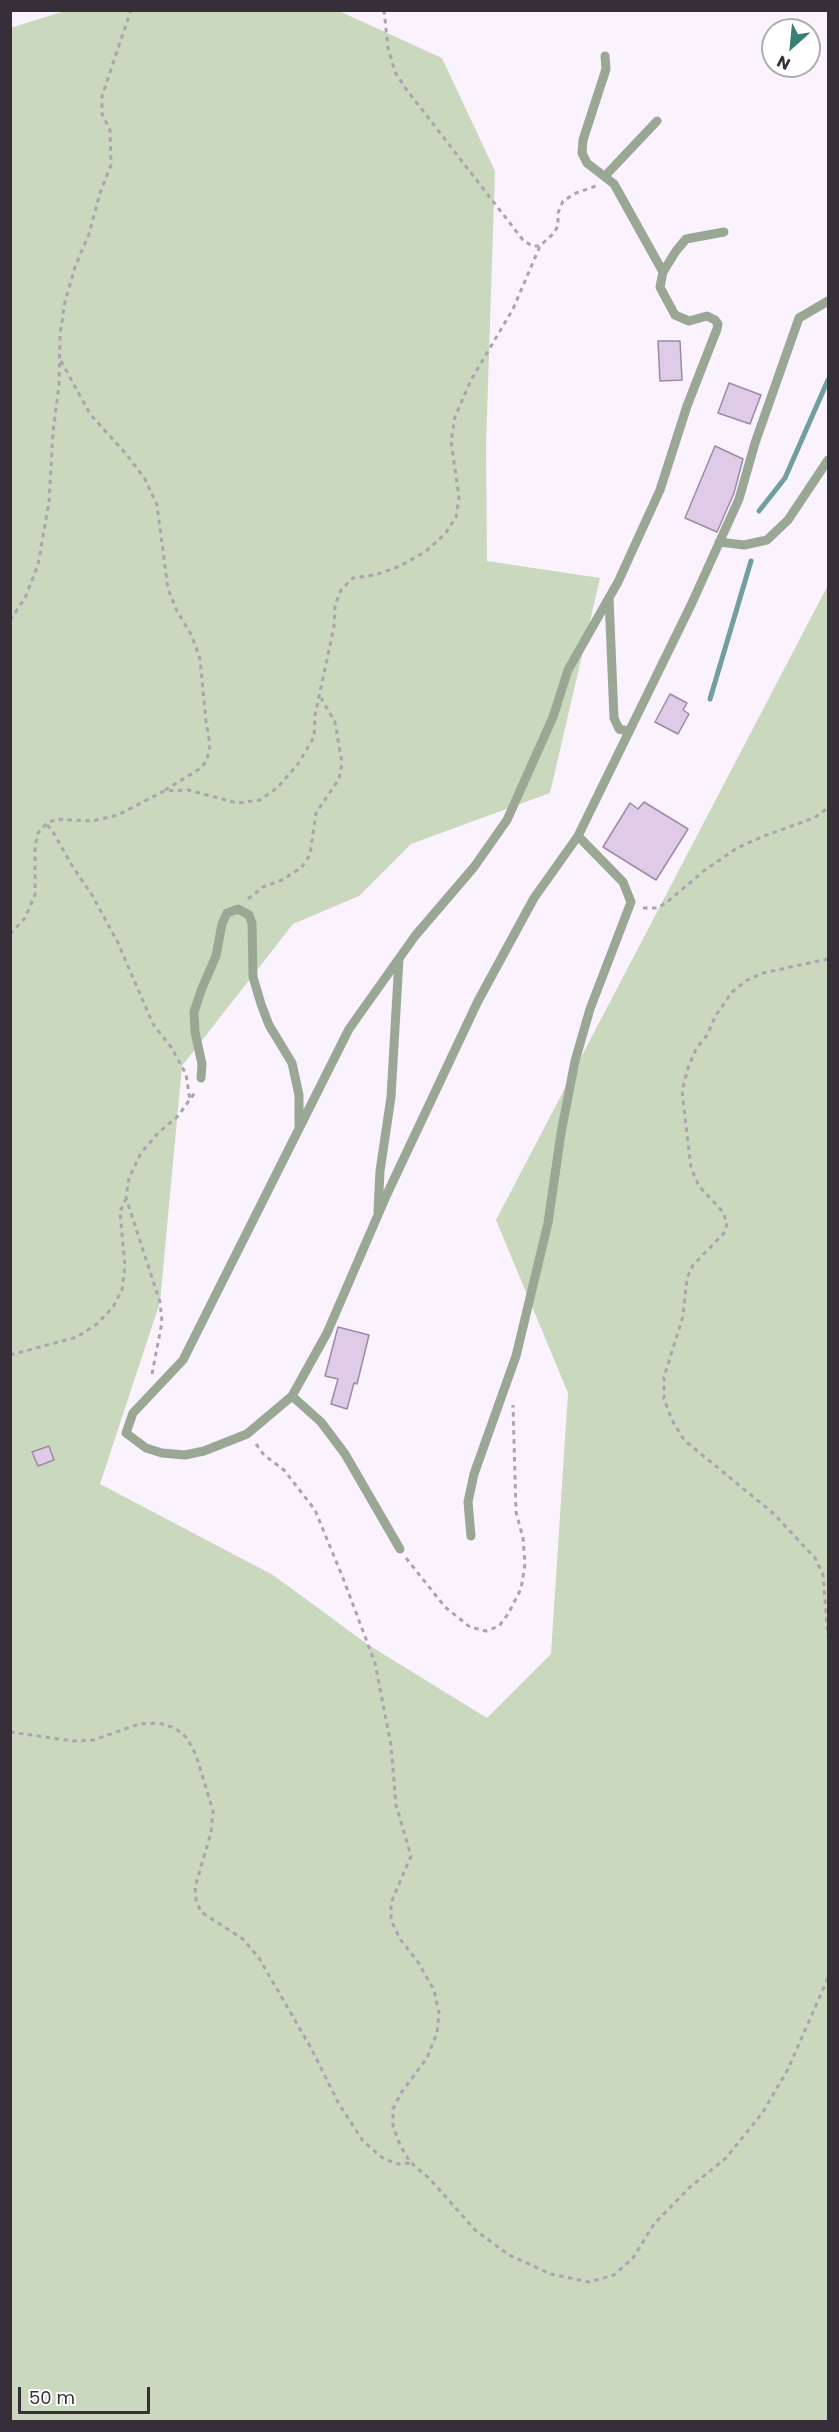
<!DOCTYPE html>
<html>
<head>
<meta charset="utf-8">
<style>
	body { margin:0 }
	#map { position:relative; width:839px; height:2432px; overflow:hidden; background:#faf2fd; font-family:Poppins,sans-serif }
	canvas { display:block }
	.frame { position:absolute; inset:0; border:12px solid #362f3a; pointer-events:none }
	.north { position:absolute; left:761px; top:18px; width:60px; height:60px; box-sizing:border-box; background:#fff; border:2px solid #afacb0; border-radius:50%; rotate:207deg; font-size:16px; font-weight:700; line-height:24px; text-align:center; color:#362f3a }
	.north::after { content:''; display:block; margin:auto; width:21px; height:27px; background:#397f75; clip-path:polygon(50% 0,100% 100%,50% 72%,0 100%) }
	.scale { position:absolute; left:18px; top:2387px; width:132px; height:27px; box-sizing:border-box; border:3px solid #362f3a; border-top:0; padding-left:8px; font-size:18px; line-height:21px; white-space:nowrap; color:#362f3a; -webkit-text-stroke:4px #fff; paint-order:stroke }
</style>
</head>
<body>
<div id="map">
<canvas width="839" height="2432"></canvas>
<div class="frame"></div>
<div class="north">N</div>
<div class="scale">50 m</div>
</div>
<script>
const g = document.querySelector('canvas').getContext('2d');
g.lineJoin = 'round';
function fill(path, color) { g.fillStyle = color; g.fill(path, 'evenodd'); }
const shape = rows => new Path2D(rows.map(r => 'M' + r).join(''));
function strokePath(path, color, width, dash) { g.strokeStyle = color; g.lineWidth = width; g.lineCap = dash ? 'butt' : 'round'; g.setLineDash(dash || []); g.stroke(path); }
const green = shape([
	[65,11,339,11,442,58,495,171,486,445,487,561,600,578,550,793,411,844,359,896,293,924,182,1066,160,1302,100,1484,273,1575,367,1644,487,1718,551,1654,568,1393,496,1220,828,585,828,2421,11,2421,10,28]
]);
const stream = shape([
	[759,511,785,478,828,380],
	[710,699,751,561]
]);
const building = shape([
	[658,341,680,341,682,380,660,381,658,341],
	[729,383,761,395,750,424,718,413,729,383],
	[715,446,743,459,734,493,717,532,685,518,715,446],
	[670,694,687,703,683,710,689,714,678,734,655,722,670,694],
	[644,802,688,829,656,880,603,847,630,803,638,809,644,802],
	[338,1327,369,1335,357,1384,354,1383,347,1409,331,1404,338,1379,325,1376,338,1327],
	[49,1446,54,1460,38,1466,32,1452,49,1446]
]);
const path = shape([
	[384,10,388,48,395,72,406,89,523,240,532,246,540,246,553,234,558,226,558,213,563,201,576,193,596,186],
	[61,361,90,414,127,455,145,479,157,505,168,589,177,611,192,636,200,659,206,721,210,745,207,760,201,768,165,790],
	[10,620,25,598,38,565,49,502,53,432,59,385,60,334,65,302,75,267,89,234,100,193,111,165,110,130,102,114,102,96,131,10],
	[47,825,52,830,71,864,92,895,118,943,153,1024,171,1047,186,1074,190,1100],
	[248,899,263,887,282,880,301,868,310,855,316,813,339,779,342,763,335,722,321,698],
	[643,908,657,908,666,903,705,870,737,848,764,836,814,818,828,808],
	[10,934,25,918,35,895,35,847,38,833,46,824,56,819,92,821,118,815,164,791,188,790,237,803,260,800,277,788,298,764,314,737,315,715,334,627,335,606,341,590,353,578,375,575,400,566,425,552,445,534,456,517,459,497,451,441,455,417,471,380,513,309,540,246],
	[828,959,763,973,747,980,732,992,716,1015,707,1035,696,1049,688,1068,682,1091,691,1168,699,1186,723,1212,727,1223,725,1232,693,1265,687,1278,683,1316,664,1377,664,1399,672,1420,684,1440,773,1513,815,1558,823,1575,828,1637],
	[10,1355,77,1337,97,1324,113,1307,122,1290,125,1266,120,1212,125,1200],
	[152,1374,162,1322,160,1302,126,1198,129,1178,141,1153,158,1133,178,1116,196,1091],
	[256,1444,264,1455,284,1470,315,1510,343,1578,375,1663,391,1745,396,1805,411,1856,391,1903,391,1920,400,1939,418,1962,434,1990,439,2013,437,2033,427,2058,401,2093,393,2109,393,2126,400,2145,410,2162,430,2179,475,2230,509,2255,551,2274,589,2282,614,2275,633,2258,654,2224,689,2188,726,2158,763,2112,788,2069,828,1978],
	[406,1558,445,1607,470,1627,486,1631,499,1626,508,1614,521,1589,525,1564,523,1538,516,1512,513,1405],
	[10,1732,74,1741,94,1740,139,1724,159,1723,175,1728,187,1738,196,1755,213,1811,211,1833,195,1887,196,1900,201,1912,243,1939,259,1958,311,2048,339,2104,363,2141,384,2159,399,2164,410,2163]
]);
const service = shape([
	[605,56,606,69,583,140,582,153,587,163,614,184,663,272],
	[605,176,657,121],
	[724,232,686,239,676,251,663,272,660,287,675,315,689,321,707,316,715,320,718,324,717,329,687,406,660,490,618,582,568,670,553,717,507,820,474,867,415,936,349,1029,183,1360,133,1413,126,1433,146,1448,162,1453,185,1455,204,1451,247,1434,292,1396,327,1333,387,1194,478,1001,534,898,578,836,691,605,739,499,755,443,799,318,828,301],
	[719,542,744,545,767,540,788,520,828,460],
	[609,598,614,718,619,729,628,731],
	[201,1078,202,1064,195,1032,194,1012,202,988,216,956,222,924,227,913,238,909,249,915,252,923,253,977,261,1004,269,1025,292,1063,299,1095,299,1126],
	[378,1211,380,1171,391,1097,399,959],
	[292,1396,321,1422,345,1454,400,1549],
	[471,1536,468,1502,474,1474,516,1356,548,1223,561,1133,575,1061,590,1009,631,902,623,882,578,836]
]);
fill(green, '#cad9be');
strokePath(stream, '#729ea2', 5);
fill(building, '#dfcbe7');
strokePath(building, '#9d8ba5', 1.5);
strokePath(path, '#aba4af', 3, [4.5, 4.5]);
strokePath(service, '#9ba795', 9);
</script>
</body>
</html>
